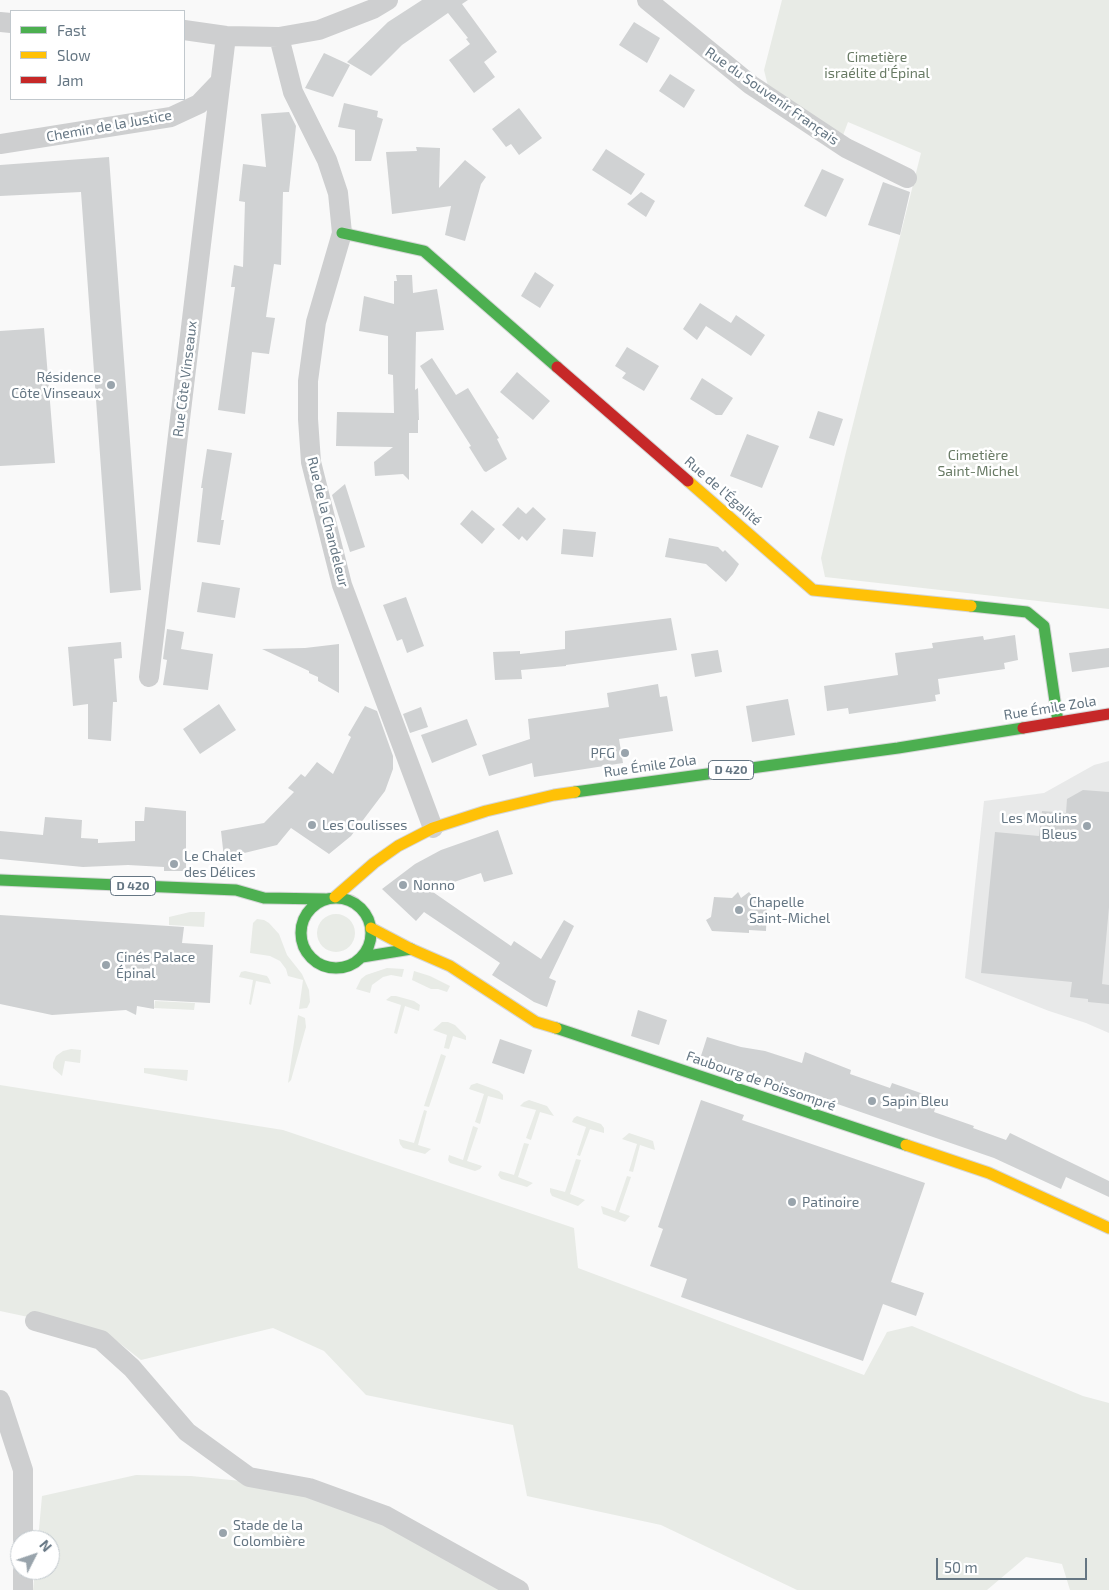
<!DOCTYPE html>
<html>
<head>
<meta charset="utf-8">
<style>
	body { margin:0 }
	#map { position:relative; width:1109px; height:1590px; overflow:hidden; background:#f9f9f9; font-family:"Exo 2",sans-serif }
	canvas { display:block }
	.legend { position:absolute; left:10px; top:10px; width:175px; height:90px; box-sizing:border-box; background:#fff; border:1px solid #c1c8cd; margin:0; padding:6px 9px; list-style:none; font-size:15px; color:#657683 }
	.legend li { display:flex; align-items:center; gap:10px; height:25px }
	.legend b { width:25px; border:1px solid #c1c8cd }
	.north { position:absolute; left:10px; top:1530px; width:50px; height:50px; box-sizing:border-box; background:#fff; border:1px solid #c1c8cd; border-radius:50%; rotate:49deg; font-size:14px; font-weight:700; line-height:20px; text-align:center; color:#657683 }
	.north::after { content:''; display:block; margin:auto; width:18px; height:22px; background:#99a4ac; clip-path:polygon(50% 0,100% 100%,50% 72%,0 100%) }
	.scale { position:absolute; left:936px; top:1558px; width:151px; height:22px; box-sizing:border-box; border:2px solid #657683; border-top:0; padding-left:6px; font-size:15px; line-height:18px; white-space:nowrap; color:#657683; -webkit-text-stroke:4px #fff; paint-order:stroke }
</style>
</head>
<body>
<div id="map">
<canvas width="1109" height="1590"></canvas>
<ul class="legend">
<li><b style="height:6px;background:#4caf50"></b>Fast</li>
<li><b style="height:6px;background:#ffc107"></b>Slow</li>
<li><b style="height:6px;background:#c62828"></b>Jam</li>
</ul>
<div class="north">N</div>
<div class="scale">50 m</div>
</div>
<script>
const g = document.querySelector('canvas').getContext('2d');
g.lineJoin = 'round';
function fill(path, color) { g.fillStyle = color; g.fill(path, 'evenodd'); }
const shape = rows => new Path2D(rows.map(r => 'M' + r).join(''));
function strokePath(path, color, width, dash) { g.strokeStyle = color; g.lineWidth = width; g.lineCap = dash ? 'butt' : 'round'; g.setLineDash(dash || []); g.stroke(path); }
function label(font, color, halo, rows, align = 'center') {
  g.font = font + ' "Exo 2",sans-serif'; g.lineWidth = 5; g.setLineDash([]); g.textBaseline = 'middle'; g.strokeStyle = halo; g.fillStyle = color; for (const [text, x, y, turn = 0] of rows) {
    g.save(); g.translate(x, y); g.rotate((+turn || 0) * Math.PI / 180); g.textAlign = isNaN(turn) ? turn : align; if (halo) g.strokeText(text, 0, 0); g.fillText(text, 0, 0); g.restore();
  }
}
const built = shape([
	[1109,761,1109,1033,1086,1023,1049,1011,965,978,984,801,1044,793,1094,765]
]);
const green = shape([
	[782,0,1109,0,1109,609,825,577,821,558,845,456,921,153,848,122,842,138,769,90,764,70],
	[190,912,205,912,204,927,169,925,169,917],
	'317 933a19 19 0 1 1 38 0a19 19 0 1 1-38 0Z',
	[257,919,264,920,269,923,279,934,287,955,302,974,309,990,310,1002,307,1008,299,1009,303,980,288,976,286,969,280,961,270,956,250,953,253,923],
	[387,968,404,969,402,977,391,975,383,977,372,985,370,993,356,989,361,979,366,975],
	[245,971,267,976,269,979,271,984,256,981,251,1005,249,1004,253,980,239,977,241,972],
	[414,971,430,976,450,986,447,992,438,989,431,989,412,980],
	[391,996,396,996,414,1001,420,1005,419,1011,405,1006,397,1034,394,1033,401,1005,386,1000],
	[155,1001,195,1003,194,1010,154,1008],
	[298,1015,305,1018,306,1027,291,1080,288,1083],
	[442,1022,448,1022,455,1025,466,1036,466,1040,453,1036,449,1049,444,1048,447,1035,433,1030],
	[71,1049,81,1050,80,1063,65,1061,62,1076,53,1068,53,1063,56,1056,63,1051],
	[441,1054,446,1056,429,1107,424,1106],
	[144,1068,188,1070,187,1081,144,1073],
	[477,1083,499,1091,503,1095,503,1100,488,1096,480,1124,475,1122,484,1094,469,1089,471,1085],
	[0,1085,283,1130,574,1228,578,1268,864,1375,887,1332,912,1326,1083,1396,1109,1403,1109,1590,1070,1590,1062,1564,1026,1557,987,1590,797,1590,661,1525,527,1496,513,1425,366,1395,324,1351,273,1328,141,1360,108,1334,0,1311],
	[529,1100,547,1106,554,1116,540,1112,531,1140,526,1138,536,1110,520,1106,524,1102],
	[424,1110,427,1111,418,1145,431,1149,425,1154,403,1148,400,1144,399,1139,414,1143],
	[577,1116,601,1124,604,1128,604,1133,590,1129,580,1156,577,1155,586,1127,572,1122,574,1118],
	[473,1126,478,1128,467,1161,482,1166,480,1169,475,1171,450,1163,448,1160,449,1155,463,1160],
	[629,1133,653,1141,655,1150,640,1145,633,1172,629,1171,637,1144,622,1139],
	[524,1143,529,1144,518,1177,533,1183,527,1187,501,1179,498,1175,500,1171,514,1175],
	[576,1159,581,1160,570,1194,585,1200,578,1206,552,1196,550,1192,550,1188,565,1192],
	[627,1176,631,1177,619,1212,630,1216,625,1222,603,1214,601,1206,615,1211],
	[136,1475,191,1476,282,1485,396,1526,509,1590,33,1590,35,1570,50,1570,50,1540,38,1540,42,1496]
]);
const building = shape([
	[422,0,468,0,462,4,497,52,484,62,495,77,474,93,449,60,470,44,466,39,468,38,448,13,402,45,371,76,347,62,388,22],
	[634,22,660,38,647,63,619,45],
	[324,53,350,65,333,97,305,88],
	[670,74,695,90,684,108,659,91],
	[344,103,378,111,377,117,383,119,371,161,355,161,355,130,338,127],
	[519,108,542,138,519,155,511,144,506,147,492,129],
	[289,112,296,126,289,192,283,192,281,265,274,264,266,317,275,318,269,354,252,352,245,414,218,410,235,287,231,287,234,265,243,267,245,202,239,201,243,164,266,167,261,114],
	[416,147,440,148,439,188,465,160,486,177,481,184,465,241,445,235,451,206,392,214,386,152,417,151],
	[606,149,645,174,631,195,592,170],
	[109,157,141,590,110,593,81,192,0,196,0,165],
	[822,169,844,179,826,217,804,206],
	[883,182,910,192,900,235,868,225],
	[641,192,655,201,646,217,627,204],
	[535,272,554,285,540,308,521,296],
	[396,275,412,275,413,293,437,289,444,330,416,332,415,390,418,388,419,420,418,420,418,433,409,433,409,480,403,474,375,476,374,462,393,447,336,446,337,412,394,413,393,375,388,374,388,336,359,331,364,296,394,304,394,281,397,281],
	[700,303,731,323,736,315,765,335,751,356,706,326,697,340,683,329],
	[44,328,55,463,0,466,0,331],
	[627,347,659,366,644,391,622,378,626,373,615,366],
	[432,358,456,395,468,388,499,438,497,439,507,459,486,472,484,471,469,447,471,446,420,366],
	[517,372,550,401,533,420,500,392],
	[702,378,733,398,722,415,716,415,690,399],
	[818,411,843,419,834,446,809,438],
	[747,434,779,446,762,488,730,476],
	[207,449,232,453,221,520,224,520,220,545,197,542,203,488,201,488],
	[345,484,365,547,350,552,332,495],
	[518,507,526,514,533,507,546,519,527,541,522,536,519,540,502,525],
	[472,510,495,529,482,544,460,524],
	[563,529,596,532,593,557,561,554],
	[669,538,718,547,723,552,725,550,739,564,733,574,726,582,706,564,665,557],
	[202,582,240,588,235,618,197,612],
	[406,597,424,646,407,653,402,639,397,641,383,605],
	[671,618,677,650,566,665,566,666,521,670,522,679,495,680,493,652,520,651,520,654,565,649,565,631],
	[167,629,184,632,181,649,213,654,208,690,163,685,167,660,163,659],
	[1015,635,1018,660,1004,663,1005,669,938,679,940,694,935,695,936,701,849,714,848,708,827,711,824,686,898,675,895,653,933,648,932,643,983,636,984,640],
	[121,642,122,658,114,659,117,702,113,702,111,741,88,739,88,704,73,706,68,647],
	[339,644,339,693,318,681,318,677,309,673,309,671,262,649,305,648],
	[1109,648,1109,667,1072,672,1069,653],
	[718,650,722,672,695,677,691,654],
	[658,684,660,697,667,696,673,731,619,739,623,763,534,777,532,763,489,776,482,755,530,739,528,719,609,707,607,693],
	[788,699,795,735,752,742,746,706],
	[219,704,236,730,200,754,183,729],
	[365,706,377,711,393,756,393,769,385,791,351,836,329,854,291,828,277,845,224,858,221,831,264,823,294,792,288,788,301,774,305,777,317,762,333,774,351,737,348,735],
	[421,707,428,727,410,733,403,714],
	[467,719,477,745,432,763,421,735],
	[1083,790,1109,792,1109,907,1102,984,1109,985,1109,1004,1088,1002,1088,999,1070,997,1072,982,981,973,995,832,1039,836,1042,811,1066,813,1067,799],
	[145,807,186,811,186,871,164,871,164,867,128,865,83,867,0,859,0,831,43,835,45,817,82,820,81,838,98,839,98,843,135,841,135,821,144,821],
	[498,830,513,874,484,882,481,873,430,890,511,946,514,941,541,959,564,920,574,926,549,978,556,981,547,1007,534,1002,492,975,500,963,424,912,416,921,382,889,415,864,441,850],
	[738,892,741,898,749,892,759,904,767,899,766,931,749,930,749,933,712,931,706,920,711,917,714,897,732,898],
	[0,915,184,927,182,943,213,945,210,1003,154,1000,154,1009,137,1006,136,1015,126,1010,52,1015,0,1004],
	[638,1010,667,1020,659,1045,631,1036],
	[707,1037,741,1047,765,1051,802,1063,805,1052,851,1070,850,1074,890,1088,892,1083,938,1099,934,1112,974,1126,973,1128,1006,1140,1010,1133,1109,1181,1109,1197,1066,1177,1061,1189,994,1158,791,1088,700,1059],
	[500,1039,532,1050,524,1074,492,1063],
	[701,1100,744,1115,742,1120,925,1183,891,1282,924,1293,916,1316,883,1304,863,1361,681,1297,687,1279,650,1266,663,1229,658,1227]
]);
const street = shape([
	[647,0,751,85,846,148,907,178],
	[0,22,11,23],
	[184,30,226,36,279,37,319,30,373,9,388,0],
	[279,37,293,92,327,160,338,193,342,233,316,322,308,381,308,419,311,462,342,585,433,828],
	[0,144,171,117,199,104,220,82],
	[149,677,226,36],
	[35,1321,101,1340,132,1368,187,1432,249,1477,309,1488,386,1516,519,1590],
	[0,1400,23,1470,23,1540],
	[23,1590,23,1570]
]);
const fast = shape([
	[342,233,424,251,557,367],
	[971,606,1027,612,1044,626,1058,722],
	[575,792,898,748,1023,728],
	[0,880,236,890,264,898,325,899],
	'301 933a35 35 0 1 1 70 0a35 35 0 1 1-70 0Z',
	[362,957,411,949],
	[556,1028,906,1145]
]);
const slow = shape([
	[688,481,813,590,971,606],
	[335,897,374,863,398,846,433,828,486,811,554,795,575,792],
	[371,928,411,949,450,966,536,1022,556,1028],
	[906,1145,989,1173,1109,1228]
]);
const jam = shape([
	[557,367,688,481],
	[1023,728,1109,714]
]);
const markers = [
	[111,385,5,"#99a4ac"],
	[625,753,5,"#99a4ac"],
	[312,825,5,"#99a4ac"],
	[1087,826,5,"#99a4ac"],
	[174,864,5,"#99a4ac"],
	[403,885,5,"#99a4ac"],
	[739,910,5,"#99a4ac"],
	[106,965,5,"#99a4ac"],
	[872,1101,5,"#99a4ac"],
	[792,1202,5,"#99a4ac"],
	[223,1533,5,"#99a4ac"]
];
const shields = [
	[731,770,45],
	[133,886,45]
];
const shieldNames = [
	["D 420",731,770],
	["D 420",133,886]
];
const parkNames = [
	["Cimetière",877,57],
	["israélite d'Épinal",877,73],
	["Cimetière",978,455],
	["Saint-Michel",978,471]
];
const streetNames = [
	["Rue du Souvenir Français",772,96,35],
	["Chemin de la Justice",109,126,-10],
	["Rue Côte Vinseaux",185,379,-83],
	["Rue de l'Égalité",723,491,41],
	["Rue de la Chandeleur",328,522,76],
	["Rue Émile Zola",1050,708,-9],
	["Rue Émile Zola",650,766,-8],
	["Faubourg de Poissompré",761,1081,19]
];
const poiNames = [
	["Résidence",101,377,"right"],
	["Côte Vinseaux",101,393,"right"],
	["PFG",615,753,"right"],
	["Les Moulins",1077,818,"right"],
	["Bleus",1077,834,"right"],
	["Les Coulisses",322,825],
	["Le Chalet",184,856],
	["des Délices",184,872],
	["Nonno",413,885],
	["Chapelle",749,902],
	["Saint-Michel",749,918],
	["Cinés Palace",116,957],
	["Épinal",116,973],
	["Sapin Bleu",882,1101],
	["Patinoire",802,1202],
	["Stade de la",233,1525],
	["Colombière",233,1541]
];
fill(built, '#e8e9e9');
fill(green, '#e8ebe6');
fill(building, '#d0d2d3');
strokePath(fast, '#d5d6d7', 13);
strokePath(slow, '#d5d6d7', 13);
strokePath(jam, '#d5d6d7', 13);
strokePath(street, '#cecfd0', 20);
strokePath(fast, '#4caf50', 11);
strokePath(slow, '#ffc107', 11);
strokePath(jam, '#c62828', 11);
for (const [x, y, r, color] of markers) { const dot = new Path2D(); dot.arc(x, y, r, 0, 2 * Math.PI); g.fillStyle = color; g.fill(dot); strokePath(dot, '#fff', 2); }
for (const [x, y, w] of shields) { const box = new Path2D(); box.roundRect(x - w / 2, y - 9.5, w, 19, 4); g.fillStyle = '#fff'; g.fill(box); strokePath(box, '#657683', 1); }
label('bold 12px', '#657683', null, shieldNames);
label('14px', '#687a64', '#fff', parkNames);
label('14px', '#657683', '#fff', streetNames);
label('14px', '#657683', '#fff', poiNames, 'left');
</script>
</body>
</html>
